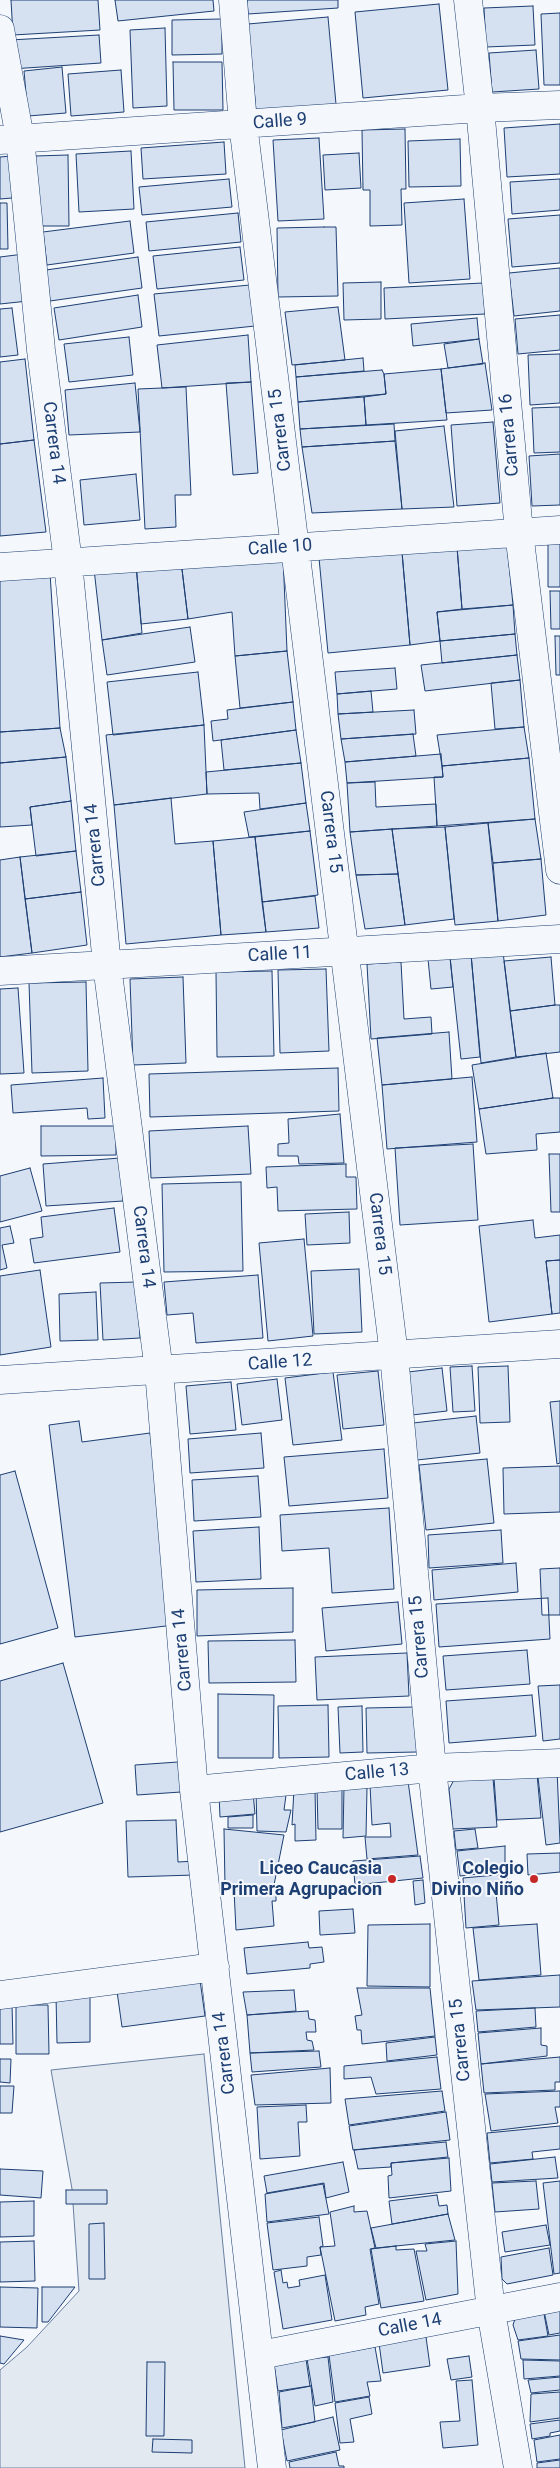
<!DOCTYPE html>
<html>
<head>
<meta charset="utf-8">
<style>
	body { margin:0 }
	canvas { display:block; background:#f4f7fb }
</style>
</head>
<body>
<canvas width="560" height="2468"></canvas>
<script>
const g = document.querySelector('canvas').getContext('2d');
g.lineJoin = 'round';
function fill(path, color) { g.fillStyle = color; g.fill(path, 'evenodd'); }
const shape = rows => new Path2D(rows.map(r => 'M' + r).join(''));
function strokePath(path, color, width, dash) { g.strokeStyle = color; g.lineWidth = width; g.lineCap = dash ? 'butt' : 'round'; g.setLineDash(dash || []); g.stroke(path); }
function label(font, color, halo, rows, align = 'center') {
  g.font = font + ' Roboto,sans-serif'; g.lineWidth = 4; g.setLineDash([]); g.textBaseline = 'middle'; g.strokeStyle = halo; g.fillStyle = color; for (const [text, x, y, turn = 0] of rows) {
    g.save(); g.translate(x, y); g.rotate((+turn || 0) * Math.PI / 180); g.textAlign = isNaN(turn) ? turn : align; if (halo) g.strokeText(text, 0, 0); g.fillText(text, 0, 0); g.restore();
  }
}
const green = shape([
	[204,2054,245,2468,0,2468,0,2370,27,2347,79,2291,72,2189,51,2070,204,2054]
]);
const building = shape([
	[11,0,98,0,100,30,13,35,11,0],
	[115,0,213,0,214,11,118,21,115,0],
	[247,0,338,0,338,8,248,14,247,0],
	[439,4,448,90,363,98,355,12,439,4],
	[533,6,535,45,486,47,484,8,533,6],
	[560,13,560,85,544,85,541,14,560,13],
	[328,17,336,104,256,111,248,24,328,17],
	[222,19,222,54,172,55,172,20,222,19],
	[165,28,167,106,133,108,130,30,165,28],
	[99,35,101,63,11,69,10,40,99,35],
	[536,50,539,89,492,92,489,53,536,50],
	[173,62,222,62,223,110,174,110,173,62],
	[62,67,66,113,28,116,24,71,62,67],
	[121,70,124,112,71,116,68,74,121,70],
	[560,124,560,174,507,177,504,128,560,124],
	[405,129,406,189,401,189,402,225,370,226,370,190,363,190,362,130,405,129],
	[319,138,324,219,278,221,273,140,319,138],
	[460,139,461,186,409,187,408,141,460,139],
	[224,142,226,174,143,179,141,148,224,142],
	[131,151,134,209,79,212,76,154,131,151],
	[359,153,361,188,325,190,323,155,359,153],
	[68,155,69,226,36,226,35,156,68,155],
	[11,156,12,198,0,199,0,157,11,156],
	[229,179,232,207,142,215,139,187,229,179],
	[560,179,560,210,512,214,510,182,560,179],
	[464,199,470,279,409,283,404,203,464,199],
	[0,203,7,203,8,249,0,249,0,203],
	[238,213,241,242,149,251,146,222,238,213],
	[560,215,560,263,512,267,508,219,560,215],
	[130,221,134,253,47,265,43,232,130,221],
	[324,227,336,227,338,296,278,297,277,228,324,227],
	[240,247,244,280,157,289,153,256,240,247],
	[24,254,28,301,0,304,0,257,24,254],
	[138,257,142,288,50,301,46,270,138,257],
	[560,268,560,311,514,316,509,273,560,268],
	[381,282,381,319,344,320,343,283,381,282],
	[483,283,485,314,385,319,384,288,483,283],
	[250,285,255,326,159,336,154,294,250,285],
	[138,295,142,327,59,340,54,308,138,295],
	[338,307,345,360,292,365,285,312,338,307],
	[12,308,18,355,0,357,0,309,12,308],
	[560,315,560,350,518,354,515,319,560,315],
	[477,318,479,339,413,346,411,324,477,318],
	[248,335,251,382,162,388,157,345,248,335],
	[129,337,133,375,69,382,64,344,129,337],
	[479,339,483,364,448,368,444,344,479,339],
	[560,354,560,403,530,405,528,355,560,354],
	[363,358,364,371,296,377,295,365,363,358],
	[25,359,34,440,0,444,0,362,25,359],
	[485,363,492,410,446,413,441,369,485,363],
	[441,369,447,420,366,425,364,397,386,394,384,374,441,369],
	[382,370,384,374,386,394,298,402,296,377,382,370],
	[251,382,258,473,233,475,226,383,251,382],
	[135,383,140,432,69,435,65,390,135,383],
	[186,387,191,495,175,495,176,527,145,529,138,389,186,387],
	[364,397,366,425,300,429,298,402,364,397],
	[560,407,560,452,534,453,532,408,560,407],
	[493,422,500,503,457,506,451,425,493,422],
	[394,424,395,441,302,447,300,429,394,424],
	[444,426,454,507,402,509,395,431,444,426],
	[34,440,46,532,0,536,0,444,34,440],
	[395,441,402,509,312,513,302,447,395,441],
	[560,454,560,505,532,506,529,456,560,454],
	[136,474,140,520,84,525,80,480,136,474],
	[548,538,560,538,560,587,548,587,548,538],
	[507,543,513,605,462,609,457,547,507,543],
	[457,547,462,609,437,612,440,641,410,645,402,552,457,547],
	[402,552,410,645,328,653,319,558,402,552],
	[283,555,287,651,235,656,232,612,188,619,181,561,283,555],
	[181,561,188,619,141,624,136,564,181,561],
	[136,564,142,633,102,640,94,569,136,564],
	[50,573,60,728,0,732,0,577,50,573],
	[550,591,560,591,560,629,551,629,550,591],
	[513,605,515,634,440,641,437,612,513,605],
	[190,627,195,662,107,675,102,640,190,627],
	[515,634,517,655,442,663,440,641,515,634],
	[555,636,560,636,560,675,556,675,555,636],
	[287,651,293,702,240,708,235,656,287,651],
	[517,655,520,680,425,691,421,665,517,655],
	[395,668,397,689,337,694,335,672,395,668],
	[198,672,204,725,113,735,107,682,198,672],
	[520,680,524,727,495,729,491,683,520,680],
	[371,691,373,712,338,714,337,694,371,691],
	[293,702,296,730,213,741,211,721,228,719,227,710,293,702],
	[414,710,416,734,341,739,338,714,414,710],
	[204,725,207,794,114,805,106,735,204,725],
	[524,727,529,758,442,766,437,735,524,727],
	[60,728,66,757,0,763,0,732,60,728],
	[296,730,301,763,224,770,221,740,296,730],
	[413,734,416,756,345,762,341,739,413,734],
	[441,754,443,777,347,783,345,762,441,754],
	[66,757,71,801,30,807,32,825,0,827,0,763,66,757],
	[529,758,535,819,437,826,434,777,443,777,442,766,529,758],
	[301,763,306,803,260,809,259,793,207,794,206,772,301,763],
	[375,782,376,807,436,804,437,826,350,832,347,783,375,782],
	[171,798,175,844,213,841,221,935,126,944,114,805,171,798],
	[71,801,76,851,36,856,30,807,71,801],
	[306,803,310,831,249,837,244,812,306,803],
	[535,819,541,859,493,863,488,823,535,819],
	[488,823,498,921,455,925,445,827,488,823],
	[445,827,454,919,405,925,392,829,445,827],
	[392,829,398,874,356,875,350,832,392,829],
	[310,831,318,895,262,902,255,837,310,831],
	[255,837,266,932,221,935,213,841,255,837],
	[76,851,81,892,25,899,20,857,76,851],
	[20,857,32,953,0,957,0,860,20,857],
	[541,859,546,915,498,921,493,863,541,859],
	[398,874,405,925,365,929,356,875,398,874],
	[81,892,87,945,32,953,25,899,81,892],
	[315,896,319,928,266,932,262,902,315,896],
	[503,952,516,1057,481,1063,471,954,503,952],
	[471,954,480,1057,461,1059,450,957,471,954],
	[450,957,453,987,431,989,428,959,450,957],
	[551,957,555,1005,510,1011,504,961,551,957],
	[401,962,404,1019,431,1017,432,1034,371,1039,367,964,401,962],
	[326,969,329,1051,280,1053,278,970,326,969],
	[272,971,274,1056,217,1057,216,972,272,971],
	[183,977,186,1063,133,1065,130,979,183,977],
	[86,982,88,1071,32,1073,29,983,86,982],
	[18,988,24,1073,0,1074,0,989,18,988],
	[555,1005,560,1005,560,1052,516,1057,510,1011,555,1005],
	[449,1032,452,1079,382,1085,377,1038,449,1032],
	[546,1053,553,1098,479,1109,472,1065,546,1053],
	[338,1068,339,1111,150,1117,149,1074,338,1068],
	[472,1077,477,1142,387,1149,382,1085,472,1077],
	[103,1078,105,1118,88,1119,87,1108,13,1113,11,1085,103,1078],
	[553,1098,560,1098,560,1132,536,1134,537,1150,486,1154,479,1109,553,1098],
	[340,1114,344,1163,299,1164,298,1156,278,1156,278,1144,289,1143,288,1119,340,1114],
	[41,1126,116,1126,116,1155,41,1156,41,1126],
	[248,1126,251,1174,151,1178,149,1131,248,1126],
	[473,1144,478,1220,400,1225,395,1148,473,1144],
	[549,1154,560,1154,560,1212,551,1212,549,1154],
	[120,1158,123,1201,46,1206,43,1164,120,1158],
	[346,1164,346,1177,356,1177,357,1209,278,1211,277,1187,267,1188,266,1167,346,1164],
	[30,1168,42,1211,0,1222,0,1176,30,1168],
	[241,1182,243,1271,164,1272,162,1184,241,1182],
	[114,1208,120,1252,34,1263,30,1239,43,1237,41,1217,114,1208],
	[349,1212,350,1243,307,1245,305,1214,349,1212],
	[533,1220,535,1238,560,1235,560,1260,546,1261,552,1314,489,1322,479,1226,533,1220],
	[10,1226,14,1243,2,1245,7,1268,0,1270,0,1228,10,1226],
	[304,1239,313,1336,268,1341,259,1243,304,1239],
	[560,1260,560,1313,552,1314,546,1261,560,1260],
	[359,1269,362,1332,314,1334,311,1271,359,1269],
	[40,1270,51,1347,0,1355,0,1276,40,1270],
	[258,1275,263,1338,196,1343,193,1313,167,1315,164,1282,258,1275],
	[137,1282,140,1338,103,1340,100,1283,137,1282],
	[96,1292,98,1340,60,1341,59,1294,96,1292],
	[472,1366,475,1411,453,1412,450,1367,472,1366],
	[508,1366,510,1422,480,1423,478,1367,508,1366],
	[442,1368,447,1411,412,1415,408,1372,442,1368],
	[378,1371,384,1425,343,1429,337,1375,378,1371],
	[333,1372,342,1440,293,1445,285,1378,333,1372],
	[277,1379,282,1420,242,1425,237,1384,277,1379],
	[231,1382,236,1430,190,1434,186,1386,231,1382],
	[560,1401,560,1463,557,1464,550,1402,560,1401],
	[476,1416,480,1453,417,1460,413,1423,476,1416],
	[79,1421,82,1442,150,1433,174,1625,75,1637,49,1425,79,1421],
	[261,1433,264,1468,190,1473,188,1439,261,1433],
	[384,1449,388,1498,289,1506,284,1457,384,1449],
	[487,1459,494,1523,426,1530,419,1465,487,1459],
	[560,1466,560,1512,504,1514,503,1468,560,1466],
	[15,1471,58,1628,0,1644,0,1475,15,1471],
	[258,1476,261,1517,194,1521,192,1480,258,1476],
	[389,1508,394,1589,332,1593,329,1548,282,1551,280,1515,389,1508],
	[259,1527,261,1579,196,1582,193,1531,259,1527],
	[501,1530,503,1563,429,1568,428,1535,501,1530],
	[516,1563,518,1592,434,1600,432,1570,516,1563],
	[560,1568,560,1615,542,1615,540,1569,560,1568],
	[293,1588,293,1632,197,1636,197,1590,293,1588],
	[548,1598,550,1639,439,1647,436,1604,548,1598],
	[398,1602,402,1644,326,1651,322,1608,398,1602],
	[295,1640,296,1682,209,1683,208,1641,295,1640],
	[527,1650,530,1684,446,1690,443,1656,527,1650],
	[407,1653,409,1696,317,1700,315,1657,407,1653],
	[63,1663,103,1803,0,1832,0,1681,63,1663],
	[560,1685,560,1739,543,1741,538,1686,560,1685],
	[218,1694,274,1695,273,1758,218,1758,218,1694],
	[532,1695,536,1736,449,1743,446,1701,532,1695],
	[328,1705,329,1757,279,1758,278,1706,328,1705],
	[362,1706,363,1752,340,1753,338,1707,362,1706],
	[416,1707,417,1752,367,1753,366,1708,416,1707],
	[178,1762,181,1792,137,1795,135,1765,178,1762],
	[557,1768,560,1843,546,1845,537,1769,557,1768],
	[537,1774,541,1818,497,1820,494,1778,537,1774],
	[493,1778,497,1827,453,1829,449,1789,454,1780,493,1778],
	[408,1781,418,1855,367,1859,365,1837,391,1837,390,1823,372,1825,370,1785,408,1781],
	[344,1786,367,1788,366,1836,343,1838,344,1786],
	[287,1788,284,1810,291,1810,286,1832,257,1831,256,1790,287,1788],
	[317,1788,342,1788,342,1829,318,1829,317,1788],
	[294,1789,315,1789,316,1840,295,1841,295,1824,292,1825,294,1789],
	[253,1792,255,1814,220,1817,219,1794,253,1792],
	[253,1815,253,1828,228,1828,228,1817,253,1815],
	[176,1820,178,1862,195,1861,195,1875,128,1877,126,1821,176,1820],
	[224,1829,284,1835,273,1890,225,1886,224,1829],
	[475,1829,478,1848,456,1850,454,1831,475,1829],
	[505,1846,505,1871,460,1876,457,1851,505,1846],
	[560,1853,560,1872,528,1875,527,1854,560,1853],
	[420,1856,423,1878,355,1885,353,1861,420,1856],
	[507,1874,509,1892,496,1892,499,1925,466,1928,463,1878,507,1874],
	[423,1880,425,1903,415,1905,413,1881,423,1880],
	[234,1890,276,1891,276,1901,272,1901,274,1926,236,1930,234,1890],
	[353,1909,355,1933,320,1935,319,1911,353,1909],
	[430,1924,430,1987,367,1986,368,1925,430,1924],
	[537,1924,541,1975,479,1980,473,1928,537,1924],
	[308,1942,309,1948,322,1947,324,1962,310,1964,310,1968,247,1974,244,1948,308,1942],
	[199,1973,205,2016,122,2027,116,1984,199,1973],
	[560,1975,560,2007,476,2010,472,1981,560,1975],
	[357,1988,430,1988,435,2036,362,2044,361,2030,357,2030,355,2016,362,2015,357,1988],
	[294,1990,296,2011,247,2015,243,1992,294,1990],
	[56,1995,90,1995,90,2042,57,2043,56,1995],
	[0,2004,12,2004,13,2044,0,2044,0,2004],
	[16,2005,48,2005,49,2054,16,2054,16,2005],
	[535,2008,536,2027,478,2032,476,2011,535,2008],
	[308,2011,309,2019,315,2020,316,2032,306,2032,307,2040,312,2041,314,2050,250,2053,247,2015,308,2011],
	[541,2028,541,2045,547,2046,547,2056,481,2064,478,2033,541,2028],
	[435,2037,437,2055,387,2061,386,2043,435,2037],
	[319,2051,321,2067,252,2072,250,2053,319,2051],
	[437,2057,441,2089,376,2094,371,2077,344,2079,344,2066,437,2057],
	[560,2057,560,2082,555,2082,555,2090,484,2093,481,2064,560,2057],
	[0,2059,11,2059,10,2083,0,2082,0,2059],
	[330,2068,331,2103,255,2105,251,2075,330,2068],
	[0,2086,14,2086,12,2113,0,2113,0,2086],
	[442,2091,445,2111,349,2125,345,2099,442,2091],
	[560,2091,560,2107,555,2107,558,2123,491,2131,485,2094,560,2091],
	[306,2105,307,2122,298,2122,300,2156,260,2159,257,2107,306,2105],
	[446,2112,450,2140,353,2150,349,2126,446,2112],
	[560,2126,560,2149,532,2152,533,2159,490,2163,487,2133,560,2126],
	[446,2142,448,2157,391,2163,391,2167,358,2169,354,2150,446,2142],
	[555,2157,558,2178,492,2182,490,2164,555,2157],
	[449,2158,451,2191,389,2198,388,2176,392,2175,391,2163,449,2158],
	[343,2162,349,2192,326,2198,324,2183,267,2193,264,2176,343,2162],
	[0,2169,43,2171,41,2198,0,2195,0,2169],
	[536,2181,539,2209,495,2212,492,2183,536,2181],
	[560,2181,560,2273,554,2274,543,2183,560,2181],
	[323,2184,329,2214,267,2222,265,2194,323,2184],
	[66,2190,107,2190,107,2204,66,2204,66,2190],
	[437,2195,439,2206,447,2205,448,2214,392,2224,389,2201,437,2195],
	[34,2201,34,2236,0,2237,0,2202,34,2201],
	[354,2206,354,2212,367,2211,375,2248,370,2249,379,2304,365,2307,366,2315,335,2321,320,2247,335,2246,330,2212,354,2206],
	[448,2214,455,2240,376,2248,371,2228,448,2214],
	[319,2217,323,2246,320,2247,321,2255,307,2257,307,2266,273,2270,267,2223,319,2217],
	[104,2223,105,2279,89,2279,89,2224,104,2223],
	[546,2225,550,2245,505,2252,502,2232,546,2225],
	[34,2241,35,2281,0,2282,0,2242,34,2241],
	[456,2241,458,2294,426,2300,416,2251,427,2251,425,2244,456,2241],
	[396,2246,396,2250,414,2249,424,2301,381,2308,371,2249,396,2246],
	[549,2248,553,2275,507,2284,502,2279,501,2257,549,2248],
	[281,2270,283,2283,287,2282,288,2288,300,2286,299,2280,325,2275,332,2320,283,2329,274,2272,281,2270],
	[0,2287,38,2288,37,2328,0,2327,0,2287],
	[42,2287,75,2287,48,2322,42,2322,42,2287],
	[560,2308,560,2333,549,2335,544,2311,560,2308],
	[544,2314,548,2336,518,2340,513,2325,515,2319,544,2314],
	[560,2335,560,2360,521,2359,518,2341,560,2335],
	[0,2336,24,2340,4,2364,0,2363,0,2336],
	[426,2337,430,2366,383,2373,379,2343,426,2337],
	[375,2347,381,2381,367,2382,370,2396,335,2402,329,2355,375,2347],
	[469,2356,472,2377,451,2380,447,2359,469,2356],
	[328,2357,333,2402,315,2406,307,2359,328,2357],
	[306,2359,310,2386,278,2391,274,2364,306,2359],
	[523,2360,560,2361,560,2376,524,2379,523,2360],
	[147,2362,165,2362,164,2436,146,2436,147,2362],
	[560,2377,560,2390,531,2393,528,2380,560,2377],
	[472,2380,478,2445,443,2448,440,2422,460,2421,456,2381,472,2380],
	[311,2386,315,2422,282,2428,279,2392,311,2386],
	[560,2392,560,2418,530,2422,531,2394,560,2392],
	[369,2397,372,2414,350,2419,354,2442,340,2443,335,2403,369,2397],
	[333,2417,340,2450,287,2461,281,2430,333,2417],
	[560,2420,560,2431,550,2433,550,2436,532,2439,530,2424,560,2420],
	[560,2435,560,2459,537,2462,534,2440,560,2435],
	[153,2439,192,2440,192,2453,152,2452,153,2439],
	[336,2452,339,2466,344,2466,344,2468,290,2468,289,2462,336,2452],
	[560,2460,560,2468,537,2468,537,2463,560,2460]
]);
const minor = shape([
	[233,0,243,124,394,1355,432,1768,491,2311,518,2468],
	[468,0,480,108,519,532,560,870],
	[0,29,20,138,41,350,68,562,107,965,159,1371,194,1790,272,2468],
	[0,140,480,108,560,105],
	[0,567,560,530],
	[0,971,560,939],
	[0,1380,560,1344],
	[194,1790,432,1768,560,1763],
	[0,1995,215,1967],
	[260,2355,560,2297]
]);
const markers = [
	[392,1879,5,"#c62828"],
	[534,1879,5,"#c62828"]
];
const streetNames = [
	["Calle 9",280,122,-4],
	["Carrera 15",281,430,-97],
	["Carrera 16",510,435,-95],
	["Carrera 14",53,443,83],
	["Calle 10",280,548,-4],
	["Carrera 15",330,832,83],
	["Carrera 14",96,845,-96],
	["Calle 11",280,955,-3],
	["Carrera 15",379,1234,83],
	["Carrera 14",143,1247,83],
	["Calle 12",280,1363,-4],
	["Carrera 15",420,1637,-95],
	["Carrera 14",183,1650,-95],
	["Calle 13",377,1773,-5],
	["Carrera 15",461,2040,-96],
	["Carrera 14",225,2053,-97],
	["Calle 14",410,2326,-11]
];
const poiNames = [
	["Liceo Caucasia",382,1869],
	["Primera Agrupacion",382,1890],
	["Colegio",524,1869],
	["Divino Niño",524,1890]
];
fill(green, '#e3e9f0');
strokePath(green, '#687fa3', 1);
fill(building, '#d5e0f0');
strokePath(building, '#1d3f73', 1);
strokePath(minor, '#1d3f73', 29);
strokePath(minor, '#f4f7fb', 28);
for (const [x, y, r, color] of markers) { const dot = new Path2D(); dot.arc(x, y, r, 0, 2 * Math.PI); g.fillStyle = color; g.fill(dot); strokePath(dot, '#f4f7fb', 2); }
label('18px', '#1d3f73', '#f4f7fb', streetNames);
label('bold 18px', '#1d3f73', '#f4f7fb', poiNames, 'right');
</script>
</body>
</html>
